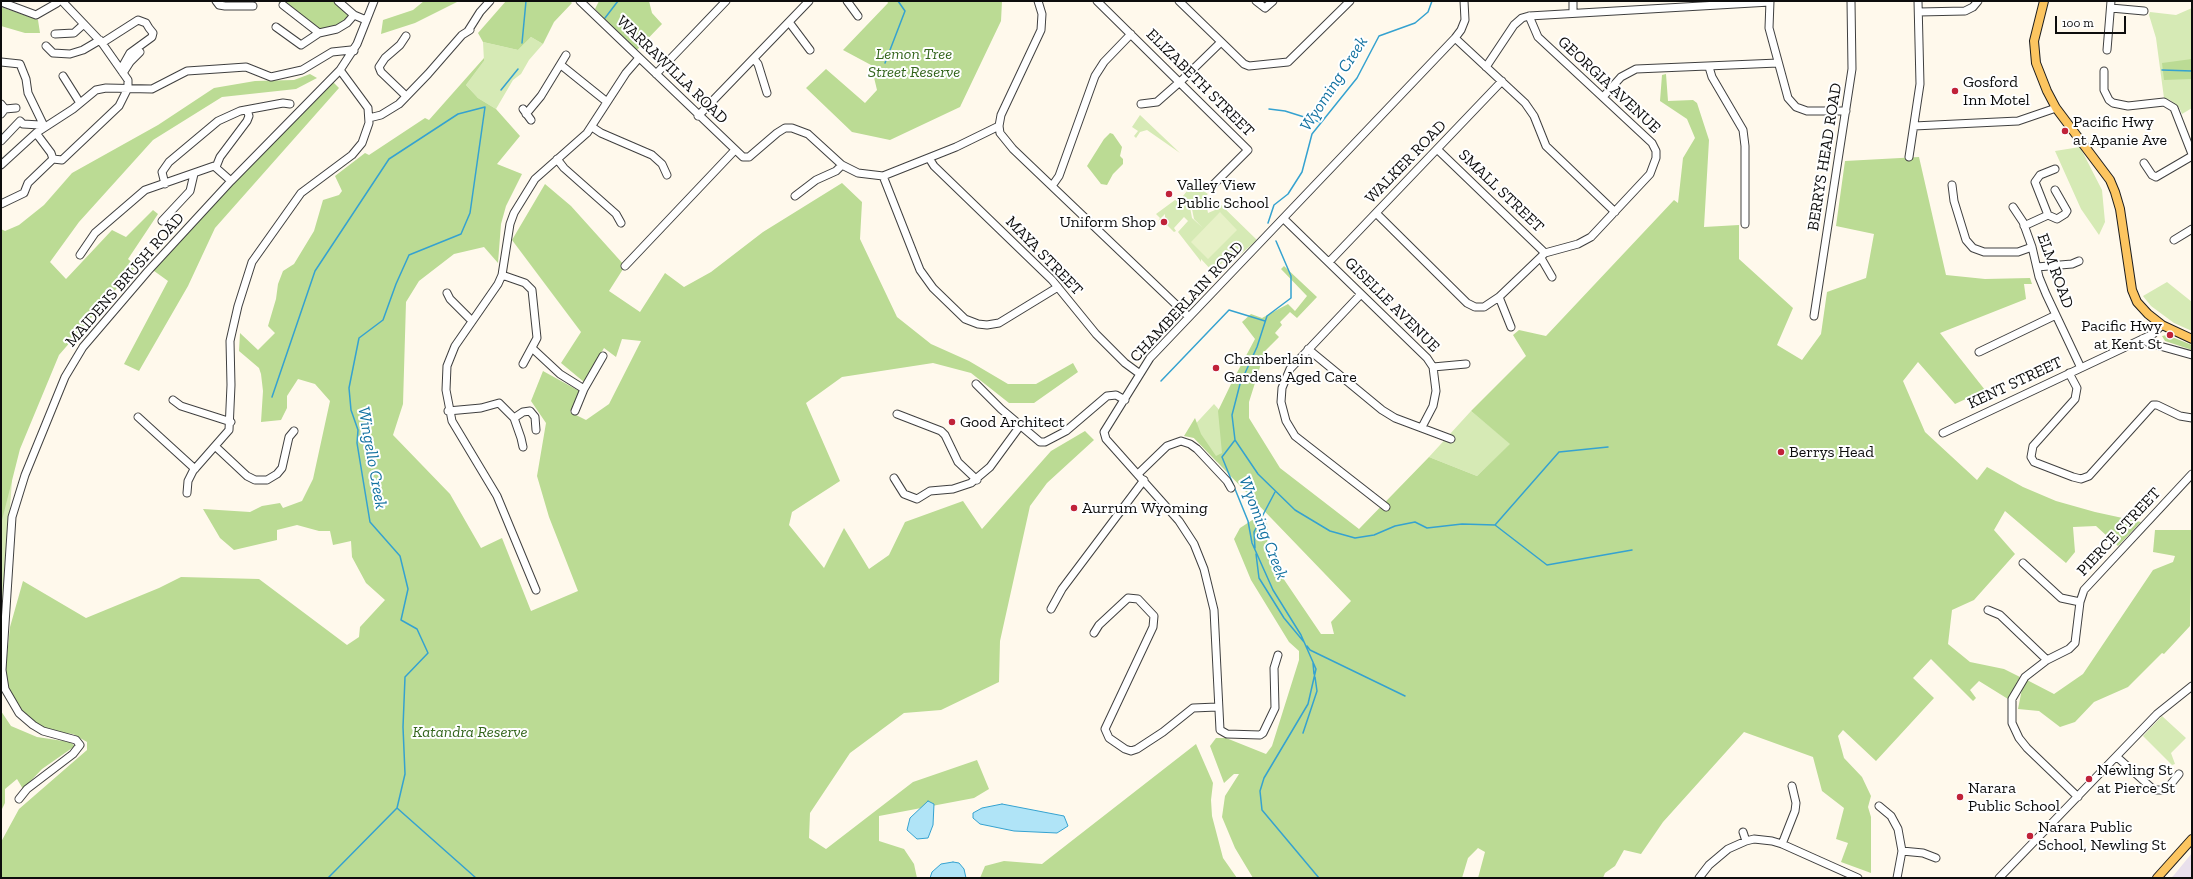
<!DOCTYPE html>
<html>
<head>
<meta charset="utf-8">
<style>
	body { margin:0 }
	#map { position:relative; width:2193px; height:879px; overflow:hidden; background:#fff9ec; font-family:"Zilla Slab",serif }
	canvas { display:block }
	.frame { position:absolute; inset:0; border:2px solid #0d0d0d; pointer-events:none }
	.scale { position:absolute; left:2055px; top:16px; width:71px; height:18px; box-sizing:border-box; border:2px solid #0d0d0d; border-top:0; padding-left:5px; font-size:12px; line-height:14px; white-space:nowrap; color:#0d0d0d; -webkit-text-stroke:3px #fff; paint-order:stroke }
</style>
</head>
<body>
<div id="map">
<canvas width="2193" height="879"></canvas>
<div class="frame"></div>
<div class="scale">100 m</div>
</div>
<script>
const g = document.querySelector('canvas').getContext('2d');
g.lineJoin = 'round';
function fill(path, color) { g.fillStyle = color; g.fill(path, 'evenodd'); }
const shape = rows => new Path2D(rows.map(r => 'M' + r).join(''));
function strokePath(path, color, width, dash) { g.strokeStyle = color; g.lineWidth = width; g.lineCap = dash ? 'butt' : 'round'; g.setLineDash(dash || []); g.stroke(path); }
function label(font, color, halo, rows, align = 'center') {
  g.font = font + ' "Zilla Slab",serif'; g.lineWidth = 4; g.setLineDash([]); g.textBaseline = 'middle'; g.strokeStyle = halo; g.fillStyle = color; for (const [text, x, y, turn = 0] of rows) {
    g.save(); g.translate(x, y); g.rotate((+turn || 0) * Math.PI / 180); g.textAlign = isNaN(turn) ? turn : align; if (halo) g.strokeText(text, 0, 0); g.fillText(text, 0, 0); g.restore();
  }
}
const industrial = shape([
	[2192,853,2192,878,2171,878,2174,875]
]);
const green = shape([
	[2192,8,2192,108,2182,114,2179,107,2170,100,2164,98,2156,38,2149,15,2150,12,2176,15],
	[531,37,543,44,529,60,521,74,513,80,496,109,478,98,466,85,484,61,483,42,518,50],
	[1140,115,1180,153,1147,130,1140,132,1136,138,1134,136,1138,131,1132,127],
	[2080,147,2102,190,2105,222,2099,235,2081,209,2055,151],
	[1184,178,1208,194,1192,207,1179,201,1187,191,1182,180],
	[1175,200,1190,207,1192,218,1203,228,1194,219,1192,209,1197,205,1202,210,1207,208,1208,213,1215,210,1213,206,1217,201,1257,240,1233,261,1227,266,1223,262,1213,272,1201,259,1201,262,1199,259,1178,232,1188,221,1184,217,1174,228,1176,231,1174,232,1167,225,1169,222,1165,218,1165,214,1158,221,1160,218,1156,214],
	[2167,282,2192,302,2192,331,2174,323,2151,306,2143,296],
	[1214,404,1221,412,1225,454,1217,462,1188,432],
	[1471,411,1511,444,1477,476,1429,457],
	[1,470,12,481,1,626],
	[2162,716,2186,738,2171,753,2175,764,2172,765,2143,736]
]);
const forest = shape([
	[277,1,338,1,354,15,347,23,319,33],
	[424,1,459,1,415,23,381,34,383,20,413,10],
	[506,1,570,1,572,3,554,22,543,44,531,37,518,50,483,42,478,33],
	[599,1,649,1,652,13,662,24,636,51,595,9],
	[887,1,1002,1,1001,21,960,107,890,140,852,132,806,88,826,69,865,103,877,90,871,65,843,50,888,3],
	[1,7,38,20,40,33,25,33,1,26],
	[484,58,484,61,466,85,478,98,496,109,520,136,497,164,522,174,506,206,501,224,498,263,484,247,454,254,419,281,406,302,403,404,393,435,450,494,481,548,502,538,531,611,578,591,549,517,537,476,546,423,531,401,543,371,581,392,570,412,586,420,609,404,641,341,622,339,616,357,604,348,584,382,561,363,581,332,512,240,545,184,571,206,625,266,609,291,640,312,665,273,684,287,711,272,763,232,842,183,862,202,860,239,897,317,931,344,969,361,1008,384,1036,384,1073,363,1078,372,1034,403,1009,403,971,373,933,363,842,377,806,403,840,481,792,512,789,525,824,568,844,528,869,569,889,555,905,522,963,501,982,529,1051,451,1085,431,1094,440,1047,483,1030,506,1000,641,999,682,941,710,904,713,850,753,810,813,809,838,826,849,913,782,977,760,989,789,974,798,879,816,879,841,904,849,914,864,917,878,1,878,1,842,19,809,87,750,87,742,73,734,54,732,28,725,10,705,5,675,10,627,23,581,86,618,159,588,181,577,259,579,347,645,359,637,360,627,385,600,366,583,352,557,351,541,333,545,330,531,319,531,297,525,277,530,277,540,234,550,220,538,203,509,250,512,262,506,280,503,283,508,302,501,313,479,330,401,315,384,298,379,287,396,287,408,281,420,261,422,263,391,261,374,259,368,239,351,240,333,258,350,275,333,268,326,276,299,278,284,283,271,294,264,314,231,323,200,339,195,342,191,335,176,365,153,369,155,425,118,429,120],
	[2192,59,2192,79,2164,80,2162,63],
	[310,74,317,78,296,89,222,97,153,140,79,222,50,262,66,279,112,230,126,237,153,210,158,214,128,259,136,266,59,355,20,449,1,524,1,229,5,231,19,225,44,205,72,173,158,125,214,88,255,81,294,80],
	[1666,74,1668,101,1693,100,1697,103,1709,140,1704,227,1739,225,1739,259,1793,308,1777,345,1802,360,1821,334,1827,292,1866,278,1874,234,1836,226,1845,161,1919,157,1946,275,1985,279,2030,278,2032,284,2024,284,2026,299,1940,333,1985,390,1955,404,1918,362,1903,381,1925,432,1977,480,1987,467,2023,487,2056,501,2095,512,2141,522,2118,546,2096,526,2073,527,2075,552,2066,563,2005,511,1994,530,2015,554,1974,600,1952,610,1948,644,1970,662,2004,669,2020,677,2008,699,1979,681,1970,690,1976,698,1973,701,1931,659,1913,678,1934,698,1876,761,1843,730,1838,736,1844,758,1862,777,1871,796,1868,807,1871,817,1871,873,1841,862,1848,843,1836,839,1844,808,1822,791,1813,757,1744,732,1663,822,1641,854,1624,850,1615,866,1605,873,1603,878,1478,878,1485,852,1478,848,1468,858,1462,878,1253,878,1235,848,1222,817,1225,796,1239,774,1234,774,1224,783,1210,746,1216,738,1226,738,1266,754,1272,746,1299,660,1299,651,1289,642,1251,580,1234,539,1240,528,1260,515,1267,524,1268,535,1266,553,1321,634,1334,634,1331,622,1351,601,1194,438,1184,436,1195,418,1201,434,1216,456,1222,453,1218,411,1232,382,1255,339,1242,322,1251,314,1262,318,1288,304,1295,311,1307,296,1281,269,1284,266,1317,297,1297,318,1290,312,1280,322,1282,325,1275,333,1279,337,1265,351,1249,402,1249,418,1280,468,1359,529,1429,457,1477,476,1510,444,1471,411,1526,356,1513,335,1519,330,1546,336,1674,200,1678,203,1683,158,1695,138,1687,119,1660,101,1662,75],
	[331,80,339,88,215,228,188,286,139,371,124,364,168,281,150,268],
	[1110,133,1113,134,1122,147,1120,156,1123,159,1123,164,1113,174,1107,185,1101,184,1087,166,1104,139],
	[2167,335,2192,345,2192,350,2165,341,2162,336],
	[2155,530,2192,530,2190,626,2164,654,2162,653,2128,687,2094,702,2075,722,2060,727,2039,711,2018,709,2022,689,2027,680,2054,694,2083,674,2153,570,2173,562,2175,556,2153,552],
	[1,711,11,726,37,737,70,742,75,746,42,769,23,789,17,779,5,789,5,803,1,811],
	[1196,744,1213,783,1211,800,1212,816,1223,858,1237,878,980,878,985,866,1004,861,1042,864]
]);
const pitch = shape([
	[1220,212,1237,230,1208,259,1191,242]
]);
const water = shape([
	[928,801,934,804,933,825,928,838,917,839,907,830,910,818,928,801],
	[1002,804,1064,816,1068,826,1057,833,1014,831,980,824,973,818,973,813,982,808,1002,804],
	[953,862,959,863,964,869,966,878,930,878,932,872,941,864,953,862]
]);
const stream = shape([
	[605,18,618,1],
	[522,43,526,1],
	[885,63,905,11,898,1],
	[2162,70,2192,71],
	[501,90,518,69],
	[1269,109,1285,111,1320,122],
	[1268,223,1274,205,1288,194,1302,172,1312,134,1357,78,1379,36,1415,23,1428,12,1432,1],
	[1276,241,1291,276,1291,298,1267,316,1257,347,1240,384,1232,415,1235,440,1222,457,1248,521,1252,543,1273,590,1301,635,1316,669,1308,704,1264,778,1260,791,1262,810,1319,878],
	[1161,381,1229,310,1265,321],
	[272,397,315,271,389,159,458,114,485,107,470,213,461,234,409,255,396,284,383,320,359,338,349,388,351,410,358,430,357,443,370,522,400,556,408,589,401,620,417,629,428,653,405,677,403,727,405,774,397,808,328,878],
	[1235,440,1258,474,1295,510,1330,531,1355,538,1374,535,1395,526,1415,522,1427,528,1462,524,1495,525],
	[1495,525,1547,565,1632,550],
	[1495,525,1559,452,1608,447],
	[1255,548,1254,532,1275,492],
	[1256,554,1259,578,1284,618,1304,642],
	[1307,646,1310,650,1405,696],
	[1313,663,1314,674],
	[1303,733,1317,691,1315,677],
	[397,808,476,878]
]);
const minor = shape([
	[216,1,219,5,225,6,253,6],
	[338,1,354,15,366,20],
	[580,1,743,157,749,157,777,133,785,128,792,128,808,134,842,165,858,173,883,176,956,147,999,126],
	[847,1,858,16],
	[1038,1,1042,14,1041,30,1001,115,999,126,1000,133,1013,149,1189,317],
	[1097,1,1248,150,1214,184],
	[1179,1,1244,64,1249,66,1288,62,1350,1],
	[1256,1,1265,8,1273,1],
	[1770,1,1769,28,1788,98,1796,107,1807,111,1846,111],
	[1,2,36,15,57,3],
	[283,5,319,33],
	[2111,8,2144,11],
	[1573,12,1573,1],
	[1919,12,1965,11,1973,7,1978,1],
	[789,22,810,50],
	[276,27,301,45,319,33,337,29,347,23,354,15],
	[468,31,480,12,490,1],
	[55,34,74,33,84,24],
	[406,36,400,45,385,58,379,67,381,72,406,96],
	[1455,38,1525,103,1534,116,1546,146,1615,212],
	[102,43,138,20,146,23,149,28,153,33,152,37,130,53,121,69],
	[46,46,53,53,70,54,83,50,100,40],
	[2107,50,2111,1],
	[754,59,758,64,767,93],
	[1,62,20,64,26,79,28,93,44,126],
	[561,65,607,102],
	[1486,67,1514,25,1522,18,1529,16,1770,2],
	[1709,67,1712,77,1743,130,1745,146,1745,224],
	[2104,71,2104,90,2109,100,2113,103,2128,106,2164,102,2174,108,2192,154],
	[123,73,130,62,140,52],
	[656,74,726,1],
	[63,76,80,103],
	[1603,97,1621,77,1636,69,1778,63],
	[1,104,5,109,1,114],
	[1141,104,1157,102,1182,80,1221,42],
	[5,109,16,108],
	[523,109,531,120],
	[526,114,541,96,566,55],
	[698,116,809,1],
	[369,118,381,115,399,104,428,74,462,35,470,30],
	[1914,126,2018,121,2056,108],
	[592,127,601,133,652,155,662,164,667,175],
	[36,133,51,153,53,159],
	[1,141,20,121,23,124,40,125,42,128],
	[1438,150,1545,253],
	[1909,157,1920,84,1918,1],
	[929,158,934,166,1052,280,1096,334,1125,363,1140,374],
	[557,159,564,168,616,214,621,223],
	[2144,163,2152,175,2156,177,2192,156],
	[1,165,36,133,73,109,96,90,106,88,152,89,187,71,217,69,246,67,271,77,302,70,332,52,351,50,354,51],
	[216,167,220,157,247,121,249,116,247,110],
	[883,176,920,270,933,288,965,319,978,324,987,325,999,323,1058,287],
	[165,184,162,172,169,162,218,121,240,111,283,103,290,104],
	[1952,185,1954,201,1966,240,1973,248,1984,252,2018,252,2032,247],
	[1052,186,1059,176,1095,76,1104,62,1131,34],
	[795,196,816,180,836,171,842,165],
	[1,204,24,193,28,183,53,159,62,160,119,106,128,88,128,80,102,43,62,1],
	[2013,207,2023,222,2032,247,2039,277,2046,294,2081,368],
	[1376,213,1467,303,1475,307,1484,307,1499,297,1545,253,1578,244,1591,237,1650,174,1656,158,1656,151,1652,143,1538,37,1529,16],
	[2048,215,2035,182,2040,175,2055,169],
	[1284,219,1427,358,1433,367,1436,391,1433,406,1422,427],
	[162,221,190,191,194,174],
	[2024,226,2048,215,2057,219,2065,214,2067,211,2055,190],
	[2174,240,2192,229],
	[80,255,95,233,145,190,214,166,231,181],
	[1541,258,1552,277],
	[1329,262,1502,81],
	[625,266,735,150],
	[2037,267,2072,264,2079,261],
	[502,275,525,283,532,290,537,338,523,364],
	[447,293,450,299,472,321],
	[1361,294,1290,369,1282,388,1281,402,1286,421,1295,436,1386,507],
	[1499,297,1511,327],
	[1814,316,1852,69,1851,1],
	[2142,339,2149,343,2192,355],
	[532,348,560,374,584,389,603,356],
	[1308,349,1382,410,1395,418,1451,439],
	[1979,352,2056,315],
	[1433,367,1466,364],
	[2069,373,2077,388,2075,399,2033,446,2031,457,2034,462,2073,477,2081,479,2089,476,2153,405,2157,405,2180,416,2192,418],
	[976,384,1001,409,1040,442,1045,442,1066,431,1107,396,1116,395,1125,400],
	[173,400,181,406,231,422],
	[448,411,481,408,499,403,514,418,521,438,523,447],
	[575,411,584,389],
	[897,414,941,431,945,435,958,462,977,480],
	[138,417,195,469],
	[514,418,523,412,530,411,535,417,536,430],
	[1943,433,2153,334,2162,325],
	[216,447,247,476,255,480,267,480,277,474,282,468,289,437,294,431],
	[1138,474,1167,446,1181,441,1190,444,1197,449,1227,481,1231,488],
	[894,478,904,494,917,499,930,491,953,489,971,483,990,467,1020,426],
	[187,493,188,481,193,471,229,430,231,385,230,341,238,306,252,262,301,193,352,155,362,143,369,123,368,108,340,70],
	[2023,563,2061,598,2080,602],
	[536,590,497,496,452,421,446,390,447,366,455,346,498,284,502,275,510,224,514,213,535,179,587,133,626,73,639,58],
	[1051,609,1062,589,1144,480],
	[1988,610,2000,615,2047,660],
	[1094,633,1099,625,1128,598,1138,599,1154,616,1153,627,1105,729,1109,738,1125,749,1131,751,1137,749,1163,732,1193,708,1217,707],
	[1278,655,1274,668,1275,708,1263,733,1260,735,1227,734,1220,730,1214,610,1204,569,1194,544,1179,521,1106,439,1104,432,1150,358,1455,38,1461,30,1465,20,1464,1],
	[2117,757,2154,790,2166,790,2179,774],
	[2078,797,2027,748,2019,738,2012,723,2012,699,2025,677,2047,660,2069,649,2075,643,2080,602,2084,590,2192,474],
	[19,799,27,789,73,754,80,745,76,740,43,731,33,725,19,713,5,689,2,670,12,517,25,475,65,377,83,347,148,271,231,181,340,70,357,44,374,1],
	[1879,806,1891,816,1898,829,1902,851,1897,878],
	[1743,832,1746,841],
	[1782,844,1795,811,1796,803,1792,786],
	[1902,851,1923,853,1936,858],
	[1699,878,1709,865,1728,849,1746,841,1754,839,1772,841,1782,844,1858,878],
	[1999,878,2157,714,2192,686]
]);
const major = shape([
	[2044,1,2034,41,2036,63,2047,91,2056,108,2110,180,2115,192,2120,209,2132,290,2137,302,2148,314,2162,325,2192,339],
	[2157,878,2192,839]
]);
const markers = [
	[1955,91,4,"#c02239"],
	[2065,131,4,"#c02239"],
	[1169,194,4,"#c02239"],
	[1164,222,4,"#c02239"],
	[2170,335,4,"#c02239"],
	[1216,368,4,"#c02239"],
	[952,422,4,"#c02239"],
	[1781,452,4,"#c02239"],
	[1074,508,4,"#c02239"],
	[2089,779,4,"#c02239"],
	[1960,797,4,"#c02239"],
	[2030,836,4,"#c02239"]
];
const parkNames = [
	["Lemon Tree",914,54],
	["Street Reserve",914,72],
	["Katandra Reserve",470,732]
];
const streetNames = [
	["WARRAWILLA ROAD",672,70,44],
	["ELIZABETH STREET",1200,83,45],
	["GEORGIA AVENUE",1609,85,43],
	["BERRYS HEAD ROAD",1825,157,-81],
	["WALKER ROAD",1406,162,-46],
	["SMALL STREET",1501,191,44],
	["MAYA STREET",1044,256,46],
	["ELM ROAD",2055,271,70],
	["MAIDENS BRUSH ROAD",125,280,-49],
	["CHAMBERLAIN ROAD",1187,302,-47],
	["GISELLE AVENUE",1392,305,45],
	["KENT STREET",2015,383,-25],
	["PIERCE STREET",2119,532,-47]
];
const poiNames = [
	["Gosford",1963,82],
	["Inn Motel",1963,100],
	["Pacific Hwy",2073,122],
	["at Apanie Ave",2073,140],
	["Valley View",1177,185],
	["Public School",1177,203],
	["Uniform Shop",1156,222,"right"],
	["Pacific Hwy",2162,326,"right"],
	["at Kent St",2162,344,"right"],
	["Chamberlain",1224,359],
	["Gardens Aged Care",1224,377],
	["Good Architect",960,422],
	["Berrys Head",1789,452],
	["Aurrum Wyoming",1082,508],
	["Newling St",2097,770],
	["at Pierce St",2097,788],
	["Narara",1968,788],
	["Public School",1968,806],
	["Narara Public",2038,827],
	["School, Newling St",2038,845]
];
const waterNames = [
	["Wyoming Creek",1334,84,-57],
	["Wingello Creek",372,458,80],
	["Wyoming Creek",1263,528,69]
];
fill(industrial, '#e9e0ec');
fill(green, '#d6eab5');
fill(forest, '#bbdb94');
fill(pitch, '#e7f1c7');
fill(water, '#b0e4f7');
strokePath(water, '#35a2d0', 1);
strokePath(stream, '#35a2d0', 1.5);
strokePath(minor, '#404040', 9);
strokePath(major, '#1e1e1e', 10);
strokePath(minor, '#fff', 7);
strokePath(major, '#fcc560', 8);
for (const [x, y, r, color] of markers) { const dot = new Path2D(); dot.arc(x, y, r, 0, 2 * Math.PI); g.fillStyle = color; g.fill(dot); strokePath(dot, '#fff', 1.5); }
label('italic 16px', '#33651c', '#fff', parkNames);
label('16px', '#0d0d0d', '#fff', streetNames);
label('16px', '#0d0d0d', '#fff', poiNames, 'left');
label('italic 17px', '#1372a1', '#fff', waterNames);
</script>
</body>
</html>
